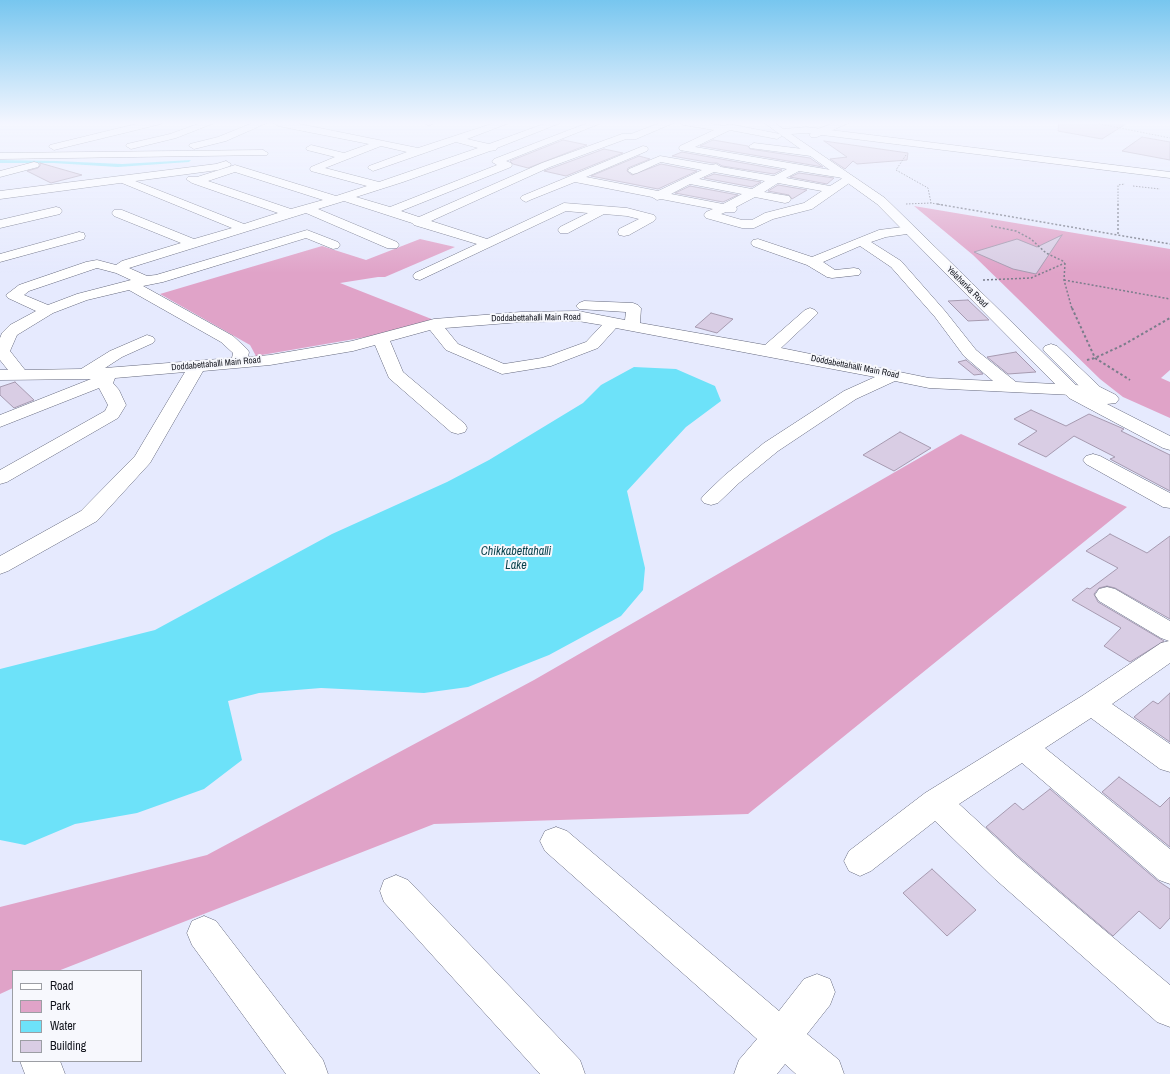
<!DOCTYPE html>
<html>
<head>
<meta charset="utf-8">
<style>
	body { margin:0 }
	#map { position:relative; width:1170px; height:1074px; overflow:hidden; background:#e6eafe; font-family:"Archivo Narrow",sans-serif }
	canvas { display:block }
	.legend { position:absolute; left:12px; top:970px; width:130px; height:92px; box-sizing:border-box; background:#f7f8fd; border:1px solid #9c9ea4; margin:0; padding:5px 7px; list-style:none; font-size:12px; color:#14161e }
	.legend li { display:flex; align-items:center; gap:8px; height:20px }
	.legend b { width:20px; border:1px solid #9c9ea4 }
</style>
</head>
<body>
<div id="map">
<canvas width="1170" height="1074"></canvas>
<ul class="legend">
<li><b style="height:5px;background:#fff"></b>Road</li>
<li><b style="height:11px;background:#e0a3c8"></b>Park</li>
<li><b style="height:11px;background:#6de2f9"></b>Water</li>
<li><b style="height:11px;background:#d9cde4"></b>Building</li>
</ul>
</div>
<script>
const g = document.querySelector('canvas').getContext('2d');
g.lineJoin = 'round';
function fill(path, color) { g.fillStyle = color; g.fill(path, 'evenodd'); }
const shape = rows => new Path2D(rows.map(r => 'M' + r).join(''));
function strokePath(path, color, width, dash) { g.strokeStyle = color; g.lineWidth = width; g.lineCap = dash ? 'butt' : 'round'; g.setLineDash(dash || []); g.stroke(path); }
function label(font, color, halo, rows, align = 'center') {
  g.font = font + ' "Archivo Narrow",sans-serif'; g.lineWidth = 4; g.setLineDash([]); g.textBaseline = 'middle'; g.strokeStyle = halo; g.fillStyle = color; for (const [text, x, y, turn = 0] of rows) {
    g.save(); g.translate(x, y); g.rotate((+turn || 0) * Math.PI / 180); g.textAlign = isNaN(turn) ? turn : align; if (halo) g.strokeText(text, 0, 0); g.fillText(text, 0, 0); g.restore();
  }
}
const green = shape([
	[914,206,1170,249,1170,370,1161,378,1170,382,1170,418,1123,397,1100,379,973,255],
	[420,239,455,247,385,277,378,277,340,283,434,320,372,336,256,356,250,345,160,294,322,246,366,260],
	[961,434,1127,507,748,814,434,824,58,971,13,971,13,988,0,994,0,907,207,855,534,680]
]);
const water = shape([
	[0,160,56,161,122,164,191,160,189,162,118,167,53,163,0,163],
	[634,367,676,369,715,386,721,401,686,427,627,491,645,568,643,590,621,616,549,655,468,687,424,693,321,688,259,693,228,701,242,760,204,789,137,813,75,824,25,845,0,840,0,669,155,630,332,534,447,482,489,460,583,403,601,385]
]);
const building = shape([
	[1059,122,1129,122,1102,139,1058,131,1059,122],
	[1142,137,1170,142,1170,160,1122,151,1142,137],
	[563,140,587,145,528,168,513,164,510,161,563,140],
	[713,140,748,146,750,149,810,158,823,167,700,146,713,140],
	[824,141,908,153,907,160,857,164,853,161,845,169,830,159,847,157,824,141],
	[604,149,623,153,566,176,544,171,604,149],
	[682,152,782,170,774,174,722,166,717,163,712,163,672,156,682,152],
	[639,156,650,159,628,168,627,171,632,175,661,164,697,171,658,189,591,176,639,156],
	[40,163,82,175,51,183,27,171,38,168,40,166,40,163],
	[799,173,834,178,827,184,790,177,799,173],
	[714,174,761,182,752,187,704,178,714,174],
	[778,185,807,190,792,199,789,195,768,191,778,185],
	[690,186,738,195,723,202,675,193,690,186],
	[1062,235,1036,274,1013,269,974,252,1017,239,1037,247,1062,235],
	[968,300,989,320,968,321,948,301,968,300],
	[711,313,733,319,717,333,695,327,711,313],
	[1016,352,1036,372,1008,374,987,357,1016,352],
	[966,360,983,374,974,375,958,362,966,360],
	[15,382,34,400,14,408,0,395,0,387,15,382],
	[1031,410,1066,426,1089,414,1124,429,1121,431,1170,455,1170,491,1110,459,1115,457,1074,436,1046,457,1018,444,1037,431,1014,419,1031,410],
	[900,432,931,448,894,471,863,455,900,432],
	[1110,534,1147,553,1170,536,1170,619,1115,588,1107,586,1099,588,1094,594,1098,602,1164,641,1130,662,1104,646,1121,628,1072,600,1087,588,1090,589,1118,568,1086,551,1110,534],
	[1170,693,1170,742,1134,717,1153,701,1158,704,1170,693],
	[1119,777,1160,807,1170,797,1170,847,1102,792,1119,777],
	[1050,789,1158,881,1170,889,1170,918,1160,929,1139,911,1113,936,1018,856,986,827,1015,803,1023,810,1050,789],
	[932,869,976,910,947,936,903,893,932,869]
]);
const pathFar2 = shape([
	[1090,122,1170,138],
	[906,155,896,170,928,188,931,203],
	[1133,186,1160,189],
	[906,204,931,203,943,205],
	[1118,205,1118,185,1125,184]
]);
const pathFar1 = shape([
	[937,204,1170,244],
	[1118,204,1118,236],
	[991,226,1016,231,1031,239,1046,253,1065,262],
	[1065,263,1064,280,1072,309],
	[983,280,1031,278,1065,263],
	[1064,280,1170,299]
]);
const path = shape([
	[1072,308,1095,358,1130,380],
	[1087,360,1095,358,1123,345,1170,318]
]);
const minor = shape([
	[144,122,162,122,161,124,54,150,49,147,50,145,144,122],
	[203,122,217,122,176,138,131,149,126,146,127,144,170,134,203,122],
	[255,122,269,122,226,141,194,149,189,146,190,144,218,137,255,122],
	[290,122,418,148,497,122,512,122,467,139,489,144,549,122,563,122,497,148,496,150,490,151,403,182,356,197,390,207,497,165,492,162,494,159,590,122,604,122,506,161,511,163,512,165,511,167,401,211,419,217,542,163,622,134,631,134,662,122,676,122,636,139,626,139,550,167,431,221,487,239,564,203,627,208,654,215,656,218,654,221,629,235,624,236,619,235,618,232,619,229,639,219,627,216,604,214,568,233,560,233,558,230,560,227,588,213,566,211,420,280,415,279,413,276,415,273,477,244,414,225,412,223,344,201,318,209,397,242,399,245,397,248,387,248,306,213,129,268,147,276,156,275,307,230,338,242,340,245,338,248,333,249,306,238,163,282,143,286,233,336,247,349,249,352,248,357,270,355,352,341,434,319,521,312,578,311,625,320,626,312,579,309,576,306,579,303,584,301,633,303,638,305,641,308,640,323,765,345,805,310,810,308,815,310,818,313,815,316,781,348,929,378,993,381,964,356,935,317,891,267,860,246,823,262,835,270,854,268,859,269,861,272,859,275,832,278,827,277,807,265,753,246,751,243,753,240,758,239,812,257,879,230,910,226,914,227,916,230,914,233,886,237,871,242,901,261,945,311,976,350,1016,382,1094,386,1100,387,1103,391,1100,395,1094,396,929,388,895,381,856,399,778,451,739,483,718,503,711,505,704,503,701,499,704,495,725,475,764,443,844,391,875,377,616,328,598,348,551,366,502,374,446,350,430,330,390,341,403,372,465,424,467,428,465,432,458,434,451,432,389,378,375,345,353,351,270,365,203,371,150,463,97,521,8,571,0,574,0,556,81,511,135,456,185,372,115,378,113,383,119,390,126,405,118,418,7,482,0,484,0,470,105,411,108,405,99,388,0,427,0,415,91,379,0,380,0,370,8,370,0,360,0,338,2,333,10,325,36,311,8,298,6,295,19,285,86,262,97,260,116,265,122,261,181,243,114,216,112,213,114,210,122,210,194,239,232,228,117,181,115,179,117,177,125,177,244,224,278,213,192,183,186,179,188,177,197,177,235,165,336,196,367,186,311,171,310,169,311,167,335,157,307,150,306,148,311,145,344,153,369,144,278,126,273,123,290,122],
	[456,142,478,148,379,182,325,168,381,146,407,152,369,166,368,168,373,171,456,142],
	[235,172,323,200,291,209,208,181,235,172],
	[97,268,116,273,131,280,77,294,48,305,24,295,29,291,97,268],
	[129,290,221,342,233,353,232,358,105,368,122,357,153,343,155,340,153,337,147,335,110,351,81,369,25,370,10,351,17,335,53,313,87,300,129,290],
	[578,321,602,325,586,342,542,358,504,364,458,344,445,328,521,322,578,321],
	[435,122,429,126,424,123,425,122,435,122],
	[679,122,703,122,724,126,729,124,780,134,782,136,777,139,730,130,695,147,843,172,847,173,848,176,853,177,855,179,812,209,773,219,754,228,742,228,706,218,704,215,706,212,713,209,661,199,657,200,652,197,575,182,530,200,526,202,522,200,520,198,522,196,643,146,647,147,648,149,647,151,586,177,658,191,702,170,661,162,637,173,633,174,628,171,629,169,660,156,712,165,716,164,721,167,774,176,787,169,680,150,679,148,680,146,714,130,683,125,679,122],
	[799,171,843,178,830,186,786,178,799,171],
	[714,172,765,181,752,189,699,179,714,172],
	[778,183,822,191,804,203,765,213,752,220,742,220,721,214,726,212,735,212,737,209,736,207,755,197,785,203,789,202,791,199,789,196,764,192,778,183],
	[690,184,742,194,723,204,671,194,690,184],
	[836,122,851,122,817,137,811,137,809,135,815,130,836,122],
	[754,143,811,150,816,153,811,156,750,148,749,146,754,143],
	[263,150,268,153,267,155,0,159,0,153,263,150],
	[34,162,38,163,39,165,38,167,0,177,0,171,34,162],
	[56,207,60,208,62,211,60,214,0,228,0,220,56,207],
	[79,232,84,233,85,236,84,239,0,262,0,254,79,232],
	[1093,454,1100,456,1170,493,1170,508,1163,507,1086,464,1083,460,1086,456,1093,454],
	[1107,587,1115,589,1170,621,1170,663,1112,704,1170,744,1170,772,1160,769,1091,718,1045,748,1170,849,1170,884,1159,880,1022,763,959,804,1017,857,1170,985,1170,1027,1157,1022,995,879,935,821,871,871,860,876,849,871,844,861,849,851,925,793,1082,696,1161,643,1169,641,1161,638,1099,601,1095,595,1099,589,1107,587],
	[556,827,567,831,779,1011,804,979,817,974,830,979,835,992,830,1005,807,1034,839,1060,844,1074,796,1074,785,1064,777,1074,734,1074,739,1060,757,1039,545,851,540,841,545,831,556,827],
	[396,875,408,880,580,1060,585,1074,540,1074,384,902,380,891,384,880,396,875],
	[204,916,216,921,323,1060,328,1074,286,1074,192,945,187,933,192,921,204,916],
	[20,1061,60,1061,65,1074,25,1074,20,1061]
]);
const major = shape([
	[763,122,774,122,783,129,806,127,1170,172,1170,178,806,133,791,134,885,198,1081,390,1085,392,1045,352,1043,349,1045,346,1051,344,1057,346,1100,387,1116,395,1119,399,1116,403,1107,404,1170,436,1170,450,1163,448,1069,398,877,204,763,122],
	[226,161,231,164,230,166,218,170,0,199,0,191,216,164,226,161]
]);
const farStreetnames = [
	["Yelahanka Road",967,287,45],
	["Doddabettahalli Main Road",536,318,-1],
	["Doddabettahalli Main Road",216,364,-5],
	["Doddabettahalli Main Road",855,367,11]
];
const waterNames = [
	["Chikkabettahalli",516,552],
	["Lake",516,566]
];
fill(green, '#e0a3c8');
fill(water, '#6de2f9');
fill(building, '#d9cde4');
strokePath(building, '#a69ab0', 1);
strokePath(minor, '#65697e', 1);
strokePath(major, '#65697e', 1);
strokePath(pathFar2, '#7a7d8b', 1, [1.5, 1.5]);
strokePath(pathFar1, '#7a7d8b', 1.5, [2, 2]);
strokePath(path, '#7a7d8b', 2, [2.5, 2.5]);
fill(minor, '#fff');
fill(major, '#fff');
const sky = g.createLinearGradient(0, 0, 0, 273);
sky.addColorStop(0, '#77c6ef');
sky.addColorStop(0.45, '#f4f6ff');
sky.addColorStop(1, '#f4f6ff00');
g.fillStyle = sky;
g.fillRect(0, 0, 1170, 273);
label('9px', '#14161e', '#f7f8fd', farStreetnames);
label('italic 12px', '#063f49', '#f7f8fd', waterNames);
</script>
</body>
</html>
